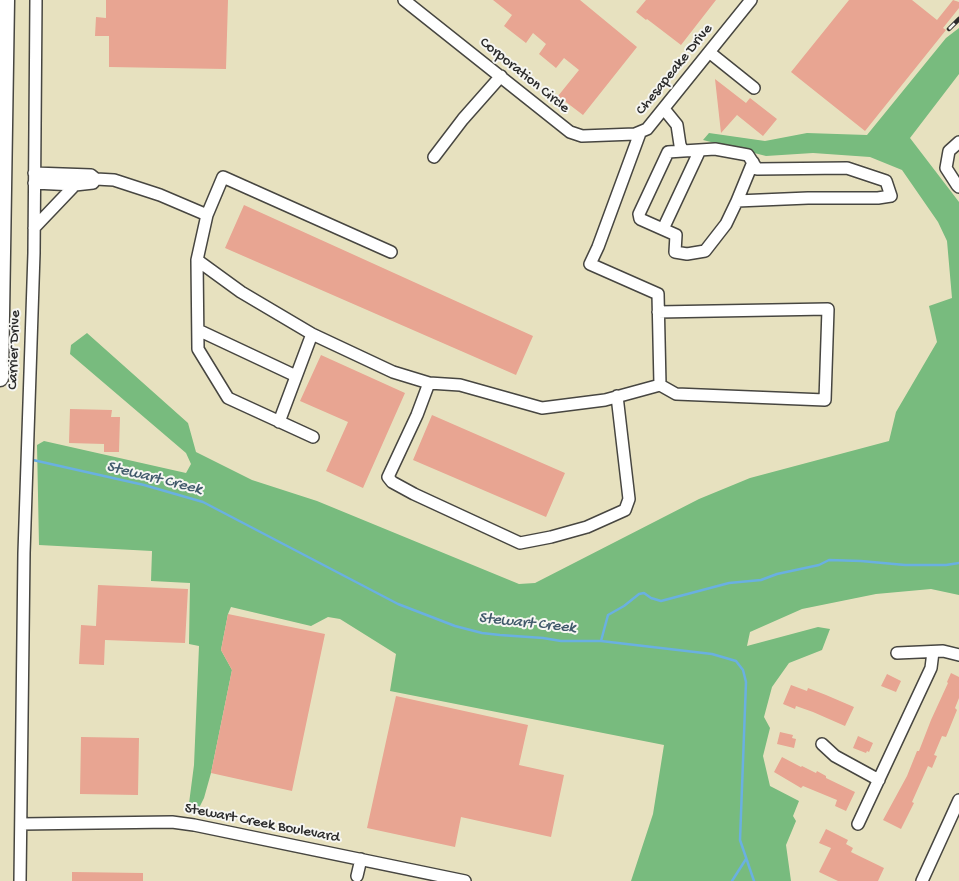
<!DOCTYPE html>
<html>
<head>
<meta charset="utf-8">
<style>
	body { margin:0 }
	canvas { display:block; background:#e7e1bf }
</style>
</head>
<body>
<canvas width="959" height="881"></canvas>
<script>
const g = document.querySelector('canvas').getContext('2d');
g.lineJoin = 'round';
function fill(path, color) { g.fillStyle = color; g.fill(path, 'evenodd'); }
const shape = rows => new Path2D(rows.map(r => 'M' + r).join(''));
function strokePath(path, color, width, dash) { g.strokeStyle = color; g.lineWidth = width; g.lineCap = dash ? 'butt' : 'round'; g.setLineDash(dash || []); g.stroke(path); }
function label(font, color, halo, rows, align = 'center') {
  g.font = font + ' "Gochi Hand",sans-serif'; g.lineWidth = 4; g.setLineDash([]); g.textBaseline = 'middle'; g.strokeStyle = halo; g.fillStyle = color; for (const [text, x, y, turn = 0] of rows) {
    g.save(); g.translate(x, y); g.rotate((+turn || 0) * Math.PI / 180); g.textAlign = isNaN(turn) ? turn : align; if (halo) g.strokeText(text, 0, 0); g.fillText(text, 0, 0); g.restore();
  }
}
const forest = shape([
	[959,28,959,74,910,138,959,202,959,595,931,589,876,594,802,609,750,632,747,646,818,627,830,629,822,650,789,663,772,687,764,717,770,728,763,756,770,786,799,801,793,816,796,821,786,845,791,881,631,881,653,814,664,745,390,691,396,654,340,619,328,617,311,626,231,607,228,614,221,650,232,670,211,773,204,798,196,814,188,811,194,765,199,646,189,644,190,583,151,581,152,551,39,545,37,445,44,441,186,473,191,464,186,453,70,354,71,345,87,333,188,423,196,452,252,480,317,501,519,584,535,583,699,499,750,478,889,441,896,412,937,342,929,306,952,298,947,241,938,222,902,170,870,157,813,153,766,156,703,140,709,133,765,141,807,133,867,135,946,38]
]);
const stream = shape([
	[33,460,144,485,203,502,398,604,455,626,482,633,500,635,543,638,561,641,601,641,712,654,736,661,743,670,746,682,740,840,754,881],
	[601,641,608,615,624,606,639,594,644,593,651,598,661,601,729,583,761,580,777,574,819,565,829,560,861,561,905,565,946,565,959,563],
	[732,881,746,859]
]);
const building = shape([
	[106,0,228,0,226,69,109,67,109,36,95,36,96,17,106,18],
	[493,0,580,0,637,47,583,115,558,96,579,70,564,58,556,68,539,54,546,44,533,33,526,43,504,26,512,15],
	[646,0,716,0,681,45,647,19,646,20,636,12],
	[849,0,912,0,937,20,953,0,959,2,959,8,943,28,946,30,865,131,791,72],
	[715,79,746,103,750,98,777,119,763,136,737,115,721,133],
	[244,205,533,336,516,375,225,248],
	[321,355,405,393,363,488,326,471,348,422,300,401],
	[70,409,112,410,111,417,120,417,119,452,104,452,104,444,69,443],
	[432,415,565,473,546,517,413,460],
	[98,585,188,589,185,643,105,640,104,665,79,664,81,625,96,626],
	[228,614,325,634,292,791,211,773,232,670,221,650],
	[951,673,959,677,959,698,955,708,957,710,946,737,942,736,934,755,937,756,932,768,928,766,912,802,914,803,901,829,883,820,907,776,917,751,919,751,931,720,948,683,947,682],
	[887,674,901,681,896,692,881,686],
	[791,685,807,691,808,688,826,695,854,707,845,726,813,712,796,706,795,709,783,704],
	[396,696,528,725,519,765,564,775,551,837,461,817,455,847,367,828],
	[780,732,793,735,792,738,796,739,794,748,777,744],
	[858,736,873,743,869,752,867,751,866,753,853,748],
	[81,737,139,738,138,795,80,794],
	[782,757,801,767,802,766,816,773,817,771,826,776,826,778,855,792,846,811,835,806,837,800,803,786,801,788,774,772],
	[826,829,848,840,846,844,853,848,851,852,884,868,878,881,838,881,819,872,831,848,819,843],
	[72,872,143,873,143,881,72,881]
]);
const minor = shape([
	[404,0,570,132,582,136,635,134,647,129,751,0],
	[709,52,754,88],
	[664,109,677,125,680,145,683,151,715,149,748,155,757,169,847,168,886,181,891,196,878,198,808,198,737,201,726,224,705,251,687,254,675,252,676,235,640,219,639,214,668,152,683,151],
	[959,142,949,151,946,168,957,185,959,187],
	[434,157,463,119,501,76],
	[96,179,114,180,160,195,207,215,197,260,241,292,312,334,393,372,429,383,460,385,542,408,605,400,660,385,658,294,590,264,598,247,640,133],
	[34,183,75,185],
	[737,201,753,162],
	[207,215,223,177,391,252],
	[34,228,75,185,93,183,96,179,91,175,34,173],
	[663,229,700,150],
	[197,260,198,349,228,398,313,437],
	[658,312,828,309,825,400,676,394,660,385],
	[198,330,296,376],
	[429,383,417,415,388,477,392,482,414,494,520,543,551,537,587,527,625,510,629,499,617,396],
	[279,422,312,334],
	[897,653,943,651,959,655],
	[822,744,835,756,879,780],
	[21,824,172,822,194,825,465,881],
	[858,824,931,668,933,652],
	[357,876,361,859],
	[20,881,24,553,34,253,36,0],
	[922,881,959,800]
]);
const highway = shape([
	[0,378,6,0]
]);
const rail = shape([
	[949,29,959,19]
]);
const streetNames = [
	["Chesapeake Drive",675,70,-51],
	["Corporation Circle",524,76,39],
	["Carrier Drive",15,350,-88],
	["Stewart Creek Boulevard",262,824,11]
];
const waterNames = [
	["Stewart Creek",154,479,14],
	["Stewart Creek",527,624,6]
];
fill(forest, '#78bb7e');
strokePath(stream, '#6ab0e1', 2.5);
fill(building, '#e8a592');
strokePath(minor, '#474641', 14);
strokePath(highway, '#474641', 19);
strokePath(minor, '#fff', 11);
strokePath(highway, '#fff', 16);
strokePath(rail, '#2b2b2b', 4.5);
strokePath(rail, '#f6f6f2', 2.5, [8]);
label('15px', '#2b2b2b', '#f6f6f2', streetNames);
label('italic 16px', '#415a6b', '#f6f6f2', waterNames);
</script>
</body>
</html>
